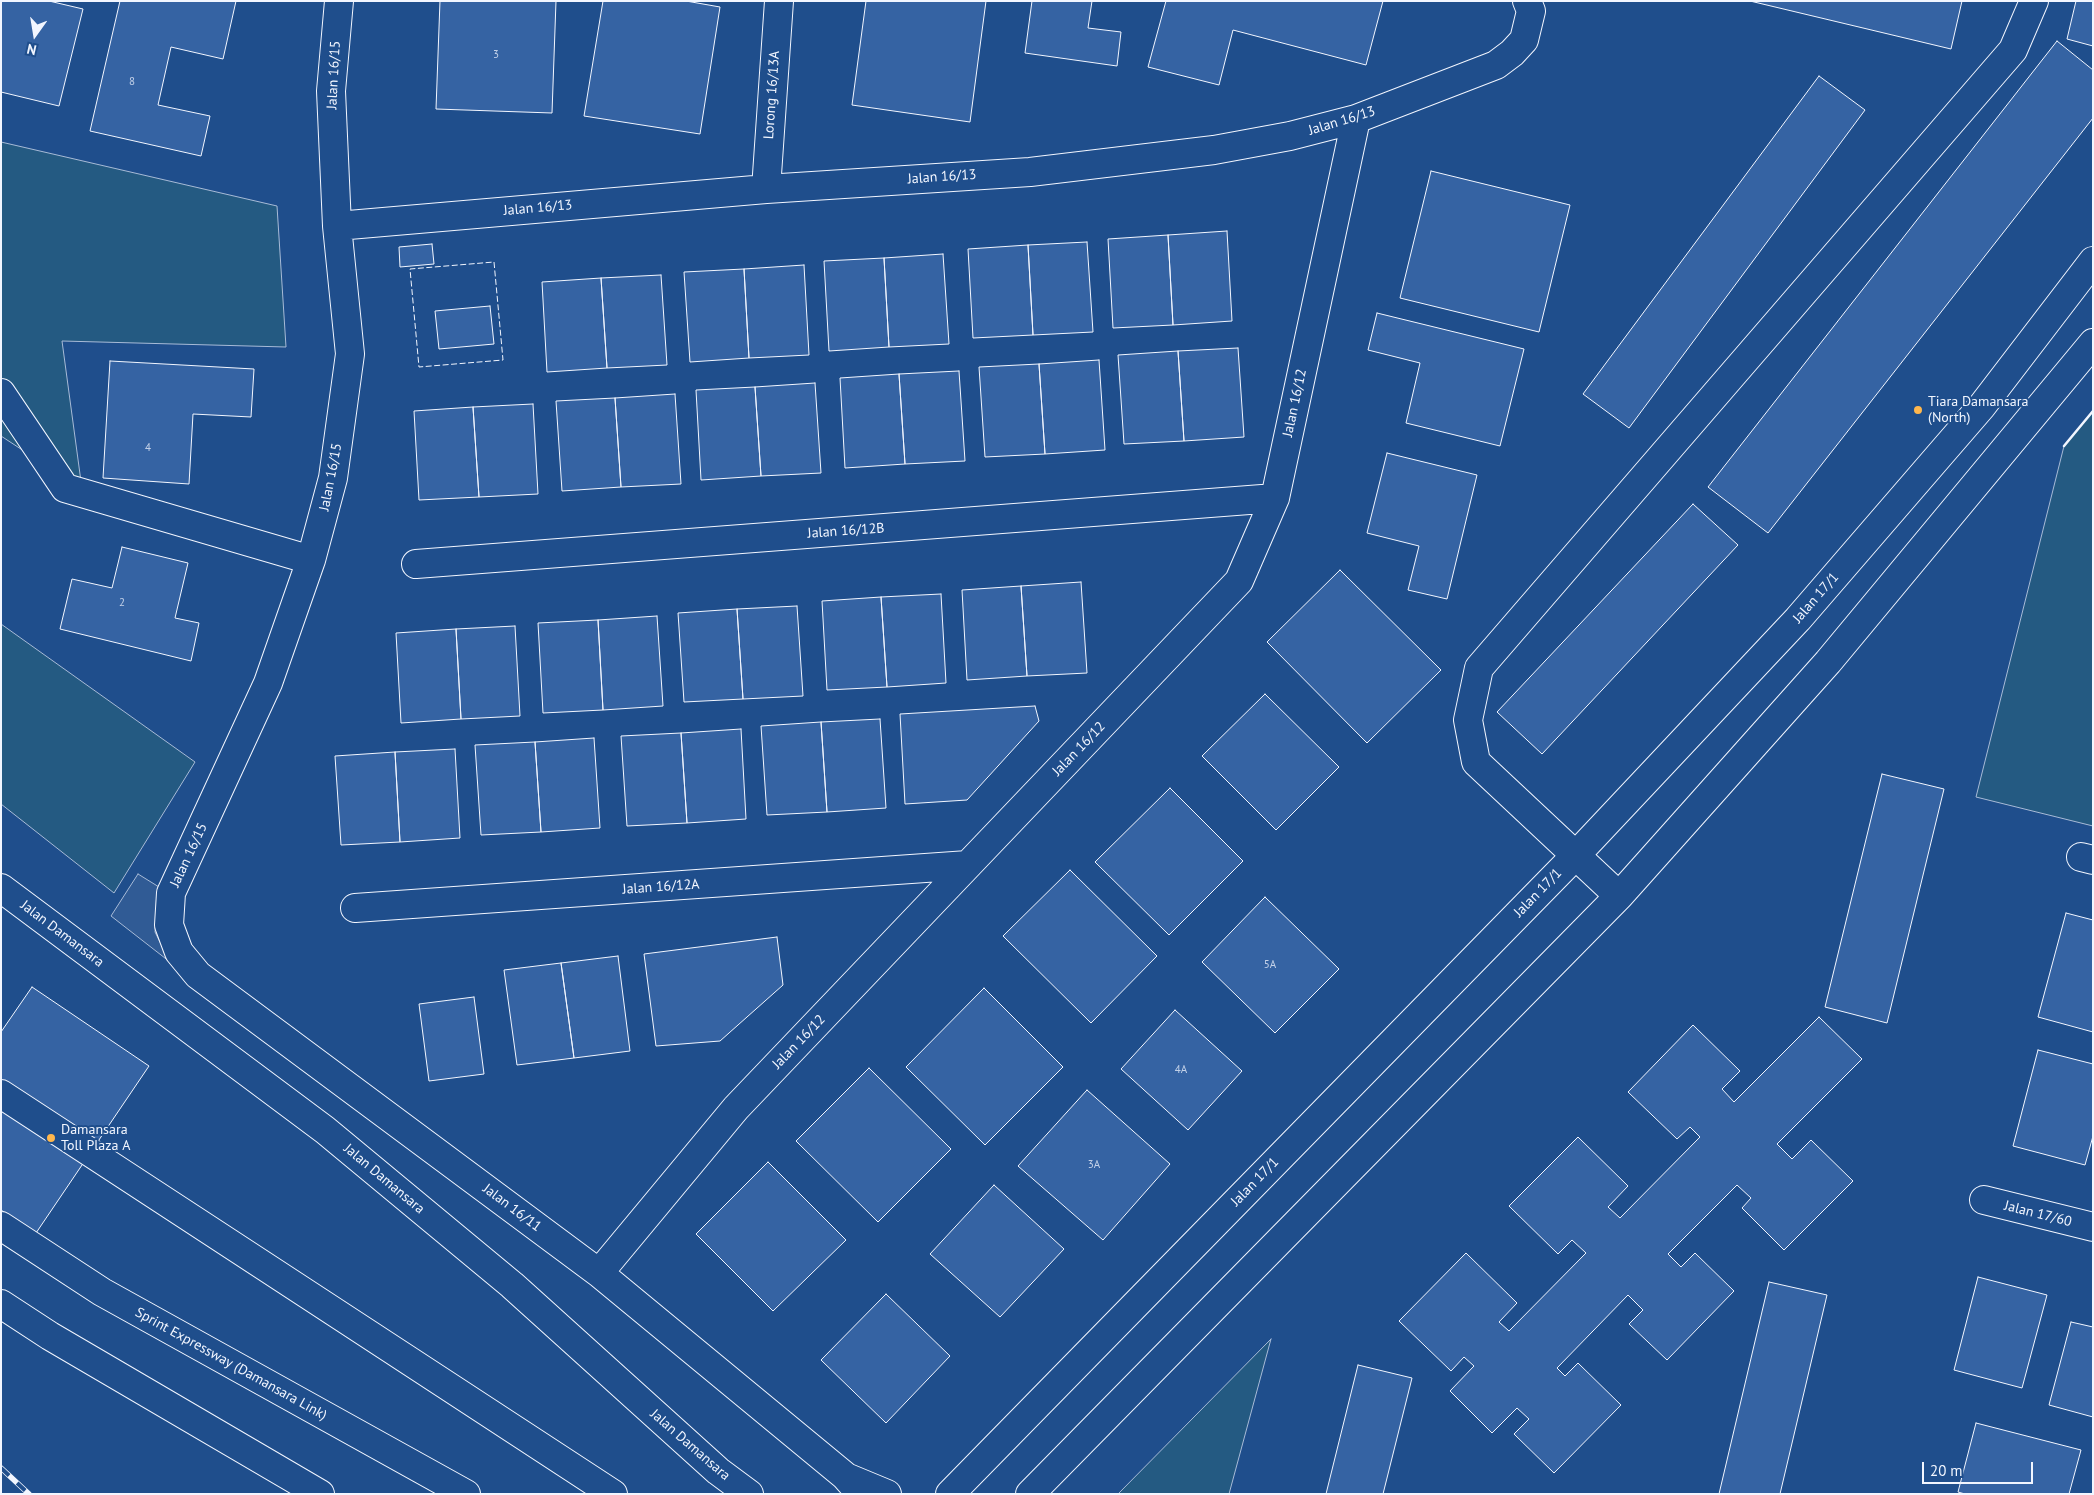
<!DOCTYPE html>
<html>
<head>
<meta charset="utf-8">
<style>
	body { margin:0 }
	#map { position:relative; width:2094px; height:1495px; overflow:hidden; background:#1f4e8c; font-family:"PT Sans",sans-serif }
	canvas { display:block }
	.frame { position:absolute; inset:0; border:2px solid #f2f6ff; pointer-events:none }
	.north { position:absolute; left:10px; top:10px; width:50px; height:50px; -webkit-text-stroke:4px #1f4e8c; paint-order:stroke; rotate:193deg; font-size:14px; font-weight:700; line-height:20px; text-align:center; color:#f2f6ff }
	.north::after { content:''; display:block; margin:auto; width:18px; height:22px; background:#f2f6ff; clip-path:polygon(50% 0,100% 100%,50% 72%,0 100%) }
	.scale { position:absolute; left:1922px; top:1462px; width:111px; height:22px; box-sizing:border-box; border:2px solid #f2f6ff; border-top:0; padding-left:6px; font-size:15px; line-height:18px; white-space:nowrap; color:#f2f6ff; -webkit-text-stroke:4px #1f4e8c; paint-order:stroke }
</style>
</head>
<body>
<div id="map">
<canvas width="2094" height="1495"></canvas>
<div class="frame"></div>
<div class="north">N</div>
<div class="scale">20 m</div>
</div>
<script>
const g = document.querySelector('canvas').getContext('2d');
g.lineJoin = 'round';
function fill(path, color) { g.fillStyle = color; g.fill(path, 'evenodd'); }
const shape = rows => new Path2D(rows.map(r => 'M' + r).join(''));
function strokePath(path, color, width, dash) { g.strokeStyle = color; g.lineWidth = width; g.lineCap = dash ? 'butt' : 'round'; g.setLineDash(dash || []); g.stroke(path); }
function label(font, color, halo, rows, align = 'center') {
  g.font = font + ' "PT Sans",sans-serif'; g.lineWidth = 4; g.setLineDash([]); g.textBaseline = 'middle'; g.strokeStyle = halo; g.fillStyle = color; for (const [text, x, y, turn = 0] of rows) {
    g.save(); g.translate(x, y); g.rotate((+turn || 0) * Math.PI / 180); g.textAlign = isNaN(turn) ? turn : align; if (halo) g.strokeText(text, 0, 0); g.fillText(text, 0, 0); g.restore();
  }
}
const green = shape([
	[1,142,277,206,286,347,62,341,82,489,1,436,1,142],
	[2093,411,2093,826,1976,797,2064,446,2093,411],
	[1,624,195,762,114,893,1,804,1,624],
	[1271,1339,1229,1494,1118,1494,1271,1339]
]);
const parking = shape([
	[138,874,159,887,155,932,170,962,111,916,138,874]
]);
const building = shape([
	[1,1,49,1,83,9,59,106,1,92,1,1],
	[120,1,236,1,223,59,171,47,158,105,210,116,201,156,90,131,120,1],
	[440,1,556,1,552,113,436,109,440,1],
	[603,1,686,1,720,7,700,134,584,116,603,1],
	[866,1,986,1,970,122,852,105,866,1],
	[1032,1,1092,1,1088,28,1121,32,1117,66,1025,53,1032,1],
	[1166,1,1383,1,1366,65,1233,30,1219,85,1148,67,1166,1],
	[1750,1,1962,1,1951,49,1750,1],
	[2076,1,2093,1,2093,46,2067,39,2076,1],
	[2057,41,2093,70,2093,118,1768,533,1708,487,2057,41],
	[1819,76,1865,110,1629,428,1583,394,1819,76],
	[1431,171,1570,205,1539,332,1400,298,1431,171],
	[1227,231,1232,321,1173,325,1168,235,1227,231],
	[1168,235,1173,325,1113,328,1108,239,1168,235],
	[1087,242,1093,332,1033,335,1028,245,1087,242],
	[432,244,434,264,400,267,399,247,432,244],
	[1028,245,1033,335,973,338,968,249,1028,245],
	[943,254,949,344,889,347,884,258,943,254],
	[884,258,889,347,829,351,824,261,884,258],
	[804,265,809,355,749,358,744,269,804,265],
	[744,269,749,358,690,362,684,272,744,269],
	[661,275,667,365,607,368,601,278,661,275],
	[601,278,607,368,547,372,542,282,601,278],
	[490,306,494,344,439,349,435,311,490,306],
	[1377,313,1524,349,1500,446,1406,423,1420,363,1368,350,1377,313],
	[1238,348,1244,437,1184,441,1178,351,1238,348],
	[1178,351,1184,441,1124,444,1118,355,1178,351],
	[1099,360,1105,450,1045,454,1039,364,1099,360],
	[110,361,254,369,251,417,193,414,189,484,103,478,110,361],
	[1039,364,1045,454,985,457,979,367,1039,364],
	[959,371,965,461,905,464,899,374,959,371],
	[899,374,905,464,845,468,840,378,899,374],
	[815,383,821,473,761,476,755,387,815,383],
	[755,387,761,476,701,480,696,390,755,387],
	[675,394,681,484,621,487,615,398,675,394],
	[615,398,621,487,562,491,556,401,615,398],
	[533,404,538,494,479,497,473,407,533,404],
	[473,407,479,497,419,500,414,411,473,407],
	[1387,453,1477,475,1447,599,1408,590,1419,546,1367,533,1387,453],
	[1693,504,1738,545,1542,754,1497,712,1693,504],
	[122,547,188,563,175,618,199,623,191,661,60,629,72,579,112,588,122,547],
	[1340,570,1441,670,1367,743,1267,642,1340,570],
	[1081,582,1087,673,1027,676,1021,586,1081,582],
	[1021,586,1027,676,967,680,962,590,1021,586],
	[941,594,946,683,887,687,881,597,941,594],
	[881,597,887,687,827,690,822,601,881,597],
	[797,606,803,696,743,699,737,609,797,606],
	[737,609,743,699,684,702,678,613,737,609],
	[657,616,663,706,603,710,598,620,657,616],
	[598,620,603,710,543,713,538,623,598,620],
	[515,626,520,716,461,719,456,629,515,626],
	[456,629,461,719,401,723,396,633,456,629],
	[1265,694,1339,767,1276,830,1202,756,1265,694],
	[1035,706,1039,721,967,800,905,804,900,714,1035,706],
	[880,719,886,808,827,812,821,722,880,719],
	[821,722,827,812,767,815,761,726,821,722],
	[741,729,746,819,687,823,681,733,741,729],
	[681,733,687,823,627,826,621,736,681,733],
	[594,738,600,828,541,832,535,742,594,738],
	[535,742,541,832,481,835,475,745,535,742],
	[455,749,460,838,400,842,395,752,455,749],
	[395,752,400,842,341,845,335,756,395,752],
	[1882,774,1944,789,1887,1023,1825,1007,1882,774],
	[1170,788,1243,861,1169,935,1095,862,1170,788],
	[1070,870,1157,956,1091,1023,1003,936,1070,870],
	[1265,897,1339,969,1275,1033,1202,962,1265,897],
	[2066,913,2093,920,2093,1032,2038,1017,2066,913],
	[777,937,783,985,720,1041,656,1046,644,954,777,937],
	[618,956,630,1051,574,1058,561,963,618,956],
	[561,963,574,1058,517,1065,504,970,561,963],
	[32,987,149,1066,36,1233,1,1210,1,1032,32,987],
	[984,988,1063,1067,985,1145,906,1067,984,988],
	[474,997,484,1074,429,1081,419,1004,474,997],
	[1175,1010,1242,1071,1188,1130,1121,1069,1175,1010],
	[1819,1017,1862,1059,1777,1144,1792,1159,1811,1140,1853,1181,1784,1250,1742,1208,1751,1198,1737,1185,1668,1254,1681,1267,1695,1253,1734,1291,1667,1360,1629,1324,1643,1310,1628,1295,1557,1368,1565,1376,1578,1363,1621,1405,1554,1473,1514,1434,1529,1419,1517,1408,1492,1433,1450,1391,1474,1366,1464,1357,1451,1371,1399,1321,1466,1253,1517,1303,1499,1322,1509,1331,1586,1253,1572,1240,1558,1254,1509,1206,1578,1137,1628,1186,1608,1207,1620,1218,1700,1137,1690,1127,1677,1139,1628,1092,1693,1025,1740,1071,1722,1089,1734,1102,1819,1017],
	[2038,1050,2093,1064,2093,1136,2085,1165,2013,1146,2038,1050],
	[869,1068,951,1149,878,1222,796,1141,869,1068],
	[1087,1090,1170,1164,1103,1240,1018,1166,1087,1090],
	[768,1162,846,1240,773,1311,696,1234,768,1162],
	[994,1185,1064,1249,1000,1317,930,1254,994,1185],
	[1978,1277,2047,1295,2022,1388,1954,1370,1978,1277],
	[1769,1282,1827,1295,1780,1494,1719,1494,1769,1282],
	[886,1294,950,1356,886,1423,821,1360,886,1294],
	[2071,1322,2093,1327,2093,1417,2049,1405,2071,1322],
	[1358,1365,1412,1378,1383,1494,1326,1494,1358,1365],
	[1976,1423,2081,1450,2069,1494,1965,1494,1958,1492,1976,1423]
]);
const minor = shape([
	[339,1,331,91,337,226,350,354,333,478,311,560,268,683,171,893,169,925,179,952,198,975,599,1273,845,1476,861,1494],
	[766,189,779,1],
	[337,226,766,189,1030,172,1214,150,1290,136,1356,119,1496,65,1512,53,1524,40,1531,11,1527,1],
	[1,393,65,488,311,560],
	[416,564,1275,498],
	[2081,857,2093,860],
	[1619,896,1476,762,1468,720,1479,668,2013,50,2034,1],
	[355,908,968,865],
	[1984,1200,2093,1227],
	[599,1273,736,1108,1239,581,1275,498,1356,119],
	[846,1477,887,1494],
	[950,1494,1576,855,1798,619,1982,406,2093,261],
	[1030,1494,1619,896,1828,662,2093,343]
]);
const major = shape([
	[1,888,325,1130,512,1285,718,1471,749,1494]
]);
const highway = shape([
	[1,1094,613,1494],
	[1,1226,102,1292,466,1494],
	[1,1304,50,1336,320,1494]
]);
const rail = shape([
	[1,1468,29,1494]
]);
const fence = shape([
	[494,262,503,360,419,367,410,269,494,262]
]);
const wall = shape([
	[2064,446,2093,411]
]);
const markers = [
	[1918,410,5,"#ffb74d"],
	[51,1138,5,"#ffb74d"]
];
const numberNames = [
	["3",496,55],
	["8",132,82],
	["4",148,448],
	["2",122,603],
	["5A",1270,965],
	["4A",1181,1070],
	["3A",1094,1165]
];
const streetNames = [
	["Jalan 16/15",334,75,-87],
	["Lorong 16/13A",772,95,-86],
	["Jalan 16/13",1342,121,-17],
	["Jalan 16/13",942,177,-4],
	["Jalan 16/13",538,208,-5],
	["Jalan 16/12",1295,403,-78],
	["Jalan 16/15",331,477,-79],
	["Jalan 16/12B",846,531,-4],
	["Jalan 17/1",1816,598,-49],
	["Jalan 16/12",1079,749,-46],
	["Jalan 16/15",189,855,-65],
	["Jalan 16/12A",661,887,-4],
	["Jalan 17/1",1538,893,-46],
	["Jalan Damansara",62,934,37],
	["Jalan 16/12",799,1042,-46],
	["Jalan Damansara",384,1179,40],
	["Jalan 17/1",1255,1182,-46],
	["Jalan 16/11",512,1208,37],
	["Jalan 17/60",2038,1214,14],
	["Sprint Expressway (Damansara Link)",231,1364,29],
	["Jalan Damansara",690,1445,41]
];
const poiNames = [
	["Tiara Damansara",1928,402],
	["(North)",1928,418],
	["Damansara",61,1130],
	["Toll Plaza A",61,1146]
];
fill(green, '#245a82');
strokePath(green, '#a8bbd7', 1);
fill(parking, '#305b95');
strokePath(parking, '#a8bbd7', 1);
fill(building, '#3563a3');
strokePath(building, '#f2f6ff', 1);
strokePath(minor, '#f2f6ff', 30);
strokePath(major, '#f2f6ff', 30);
strokePath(highway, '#f2f6ff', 30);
strokePath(minor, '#1f4e8c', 28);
strokePath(major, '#1f4e8c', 28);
strokePath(highway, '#1f4e8c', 28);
strokePath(rail, '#f2f6ff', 5.5);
strokePath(rail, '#1f4e8c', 4, [11]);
strokePath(fence, '#f2f6ff', 1, [6, 2.5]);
strokePath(wall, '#f2f6ff', 2.5);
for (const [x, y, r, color] of markers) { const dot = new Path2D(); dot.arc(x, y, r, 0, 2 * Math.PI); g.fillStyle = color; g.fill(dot); strokePath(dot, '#1f4e8c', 2); }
label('11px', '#c3d1e8', null, numberNames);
label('14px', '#f2f6ff', '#1f4e8c', streetNames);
label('14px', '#f2f6ff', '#1f4e8c', poiNames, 'left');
</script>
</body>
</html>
